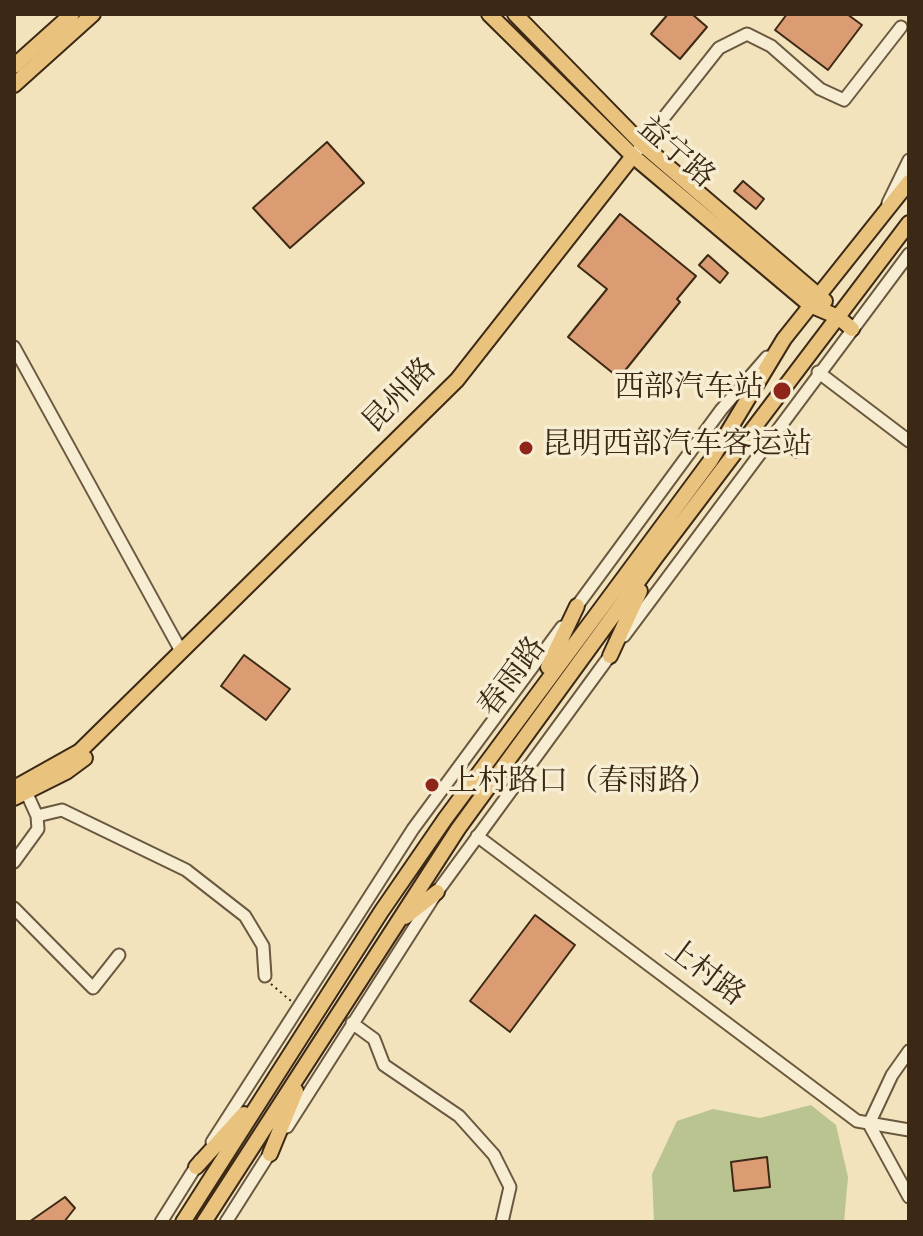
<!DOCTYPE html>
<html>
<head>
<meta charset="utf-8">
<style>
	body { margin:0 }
	#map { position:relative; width:923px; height:1236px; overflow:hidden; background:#f2e3bc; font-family:"Sorts Mill Goudy",serif }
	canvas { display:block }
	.frame { position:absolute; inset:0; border:16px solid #3c2915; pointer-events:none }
</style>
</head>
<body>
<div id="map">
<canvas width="923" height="1236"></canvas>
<div class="frame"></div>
</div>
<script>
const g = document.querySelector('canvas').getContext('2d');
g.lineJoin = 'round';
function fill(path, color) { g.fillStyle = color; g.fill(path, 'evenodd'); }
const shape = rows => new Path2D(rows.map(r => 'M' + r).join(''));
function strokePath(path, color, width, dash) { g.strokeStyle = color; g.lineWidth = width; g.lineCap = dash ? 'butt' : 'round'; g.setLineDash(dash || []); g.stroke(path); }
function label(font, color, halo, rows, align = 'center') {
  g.font = font + ' "Sorts Mill Goudy","Noto Serif SC",serif'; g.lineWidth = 7; g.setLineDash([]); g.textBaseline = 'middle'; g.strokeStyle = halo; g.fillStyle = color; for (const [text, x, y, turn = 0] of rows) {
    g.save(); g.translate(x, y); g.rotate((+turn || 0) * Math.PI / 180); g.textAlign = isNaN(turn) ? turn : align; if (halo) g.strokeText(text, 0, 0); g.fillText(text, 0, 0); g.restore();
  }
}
const green = shape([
	[811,1105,836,1125,848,1177,844,1222,654,1222,652,1174,677,1121,713,1109,760,1118]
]);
const building = shape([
	[668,14,692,14,707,27,680,59,651,34,668,14],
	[787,14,847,14,862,25,828,70,775,30,787,14],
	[327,142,364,183,290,248,253,208,327,142],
	[743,181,764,199,756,209,734,191,743,181],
	[620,214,696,276,677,299,680,302,619,378,568,337,607,289,578,266,620,214],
	[708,255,728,273,720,283,699,265,708,255],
	[802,428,813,436,796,458,786,450,802,428],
	[244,655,290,689,266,720,221,686,244,655],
	[535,915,575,945,510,1032,470,1001,535,915],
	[767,1157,770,1187,734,1191,731,1162,767,1157],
	[65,1197,75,1208,64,1222,29,1222,65,1197]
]);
const path = shape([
	[271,984,291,1001]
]);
const minor = shape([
	[639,149,719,48,747,34,771,46,820,89,844,100,901,27],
	[888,203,909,160],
	[14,347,181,651],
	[818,372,909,441],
	[574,610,721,410,767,357],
	[624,636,909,254],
	[37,816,62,810,186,870,245,916,263,946,265,976],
	[477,836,857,1121,909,1130],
	[14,862,38,829,37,816,23,785],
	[14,908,93,988,119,955],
	[352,1023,374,1039,384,1065,459,1116,494,1155,510,1187,502,1222],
	[909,1051,892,1075,869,1124,909,1197],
	[287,1127,437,892,614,650],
	[212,1142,413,829,562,627],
	[161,1222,200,1160],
	[226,1222,273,1148]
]);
const major = shape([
	[489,14,633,156,810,305,838,317,852,329],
	[515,14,643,145,825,301],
	[14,66,72,14],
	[14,85,93,14],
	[610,656,640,591],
	[548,667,577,606],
	[14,788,80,751,457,380,633,156],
	[14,798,66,772,85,758],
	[405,917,437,892],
	[270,1154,296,1091],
	[196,1167,244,1114],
	[183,1222,381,912,445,819,711,460,784,339,909,182],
	[204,1222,458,829,656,557,909,223]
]);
const markers = [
	[782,391,10,"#8f2418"],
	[526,448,8,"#8f2418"],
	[432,785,8,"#8f2418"]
];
const streetNames = [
	["益宁路",674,155,41],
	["昆州路",402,398,-46],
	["春雨路",515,679,-53],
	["上村路",703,975,37]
];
const poiNames = [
	["西部汽车站",764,391,"right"],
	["昆明西部汽车客运站",542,448],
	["上村路口（春雨路）",448,785]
];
fill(green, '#b9c491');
fill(building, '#db9c73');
strokePath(building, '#3c2915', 2);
strokePath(minor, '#6a583f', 15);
strokePath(major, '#3c2915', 18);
strokePath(path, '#3c2915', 2, [2, 4]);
strokePath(minor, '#f7edd3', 11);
strokePath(major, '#e9c27e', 14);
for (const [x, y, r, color] of markers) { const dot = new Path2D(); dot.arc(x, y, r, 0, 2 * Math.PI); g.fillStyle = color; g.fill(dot); strokePath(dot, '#f7edd3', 3); }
label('30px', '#3c2915', '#f7edd3', streetNames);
label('30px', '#3c2915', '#f7edd3', poiNames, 'left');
</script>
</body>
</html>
